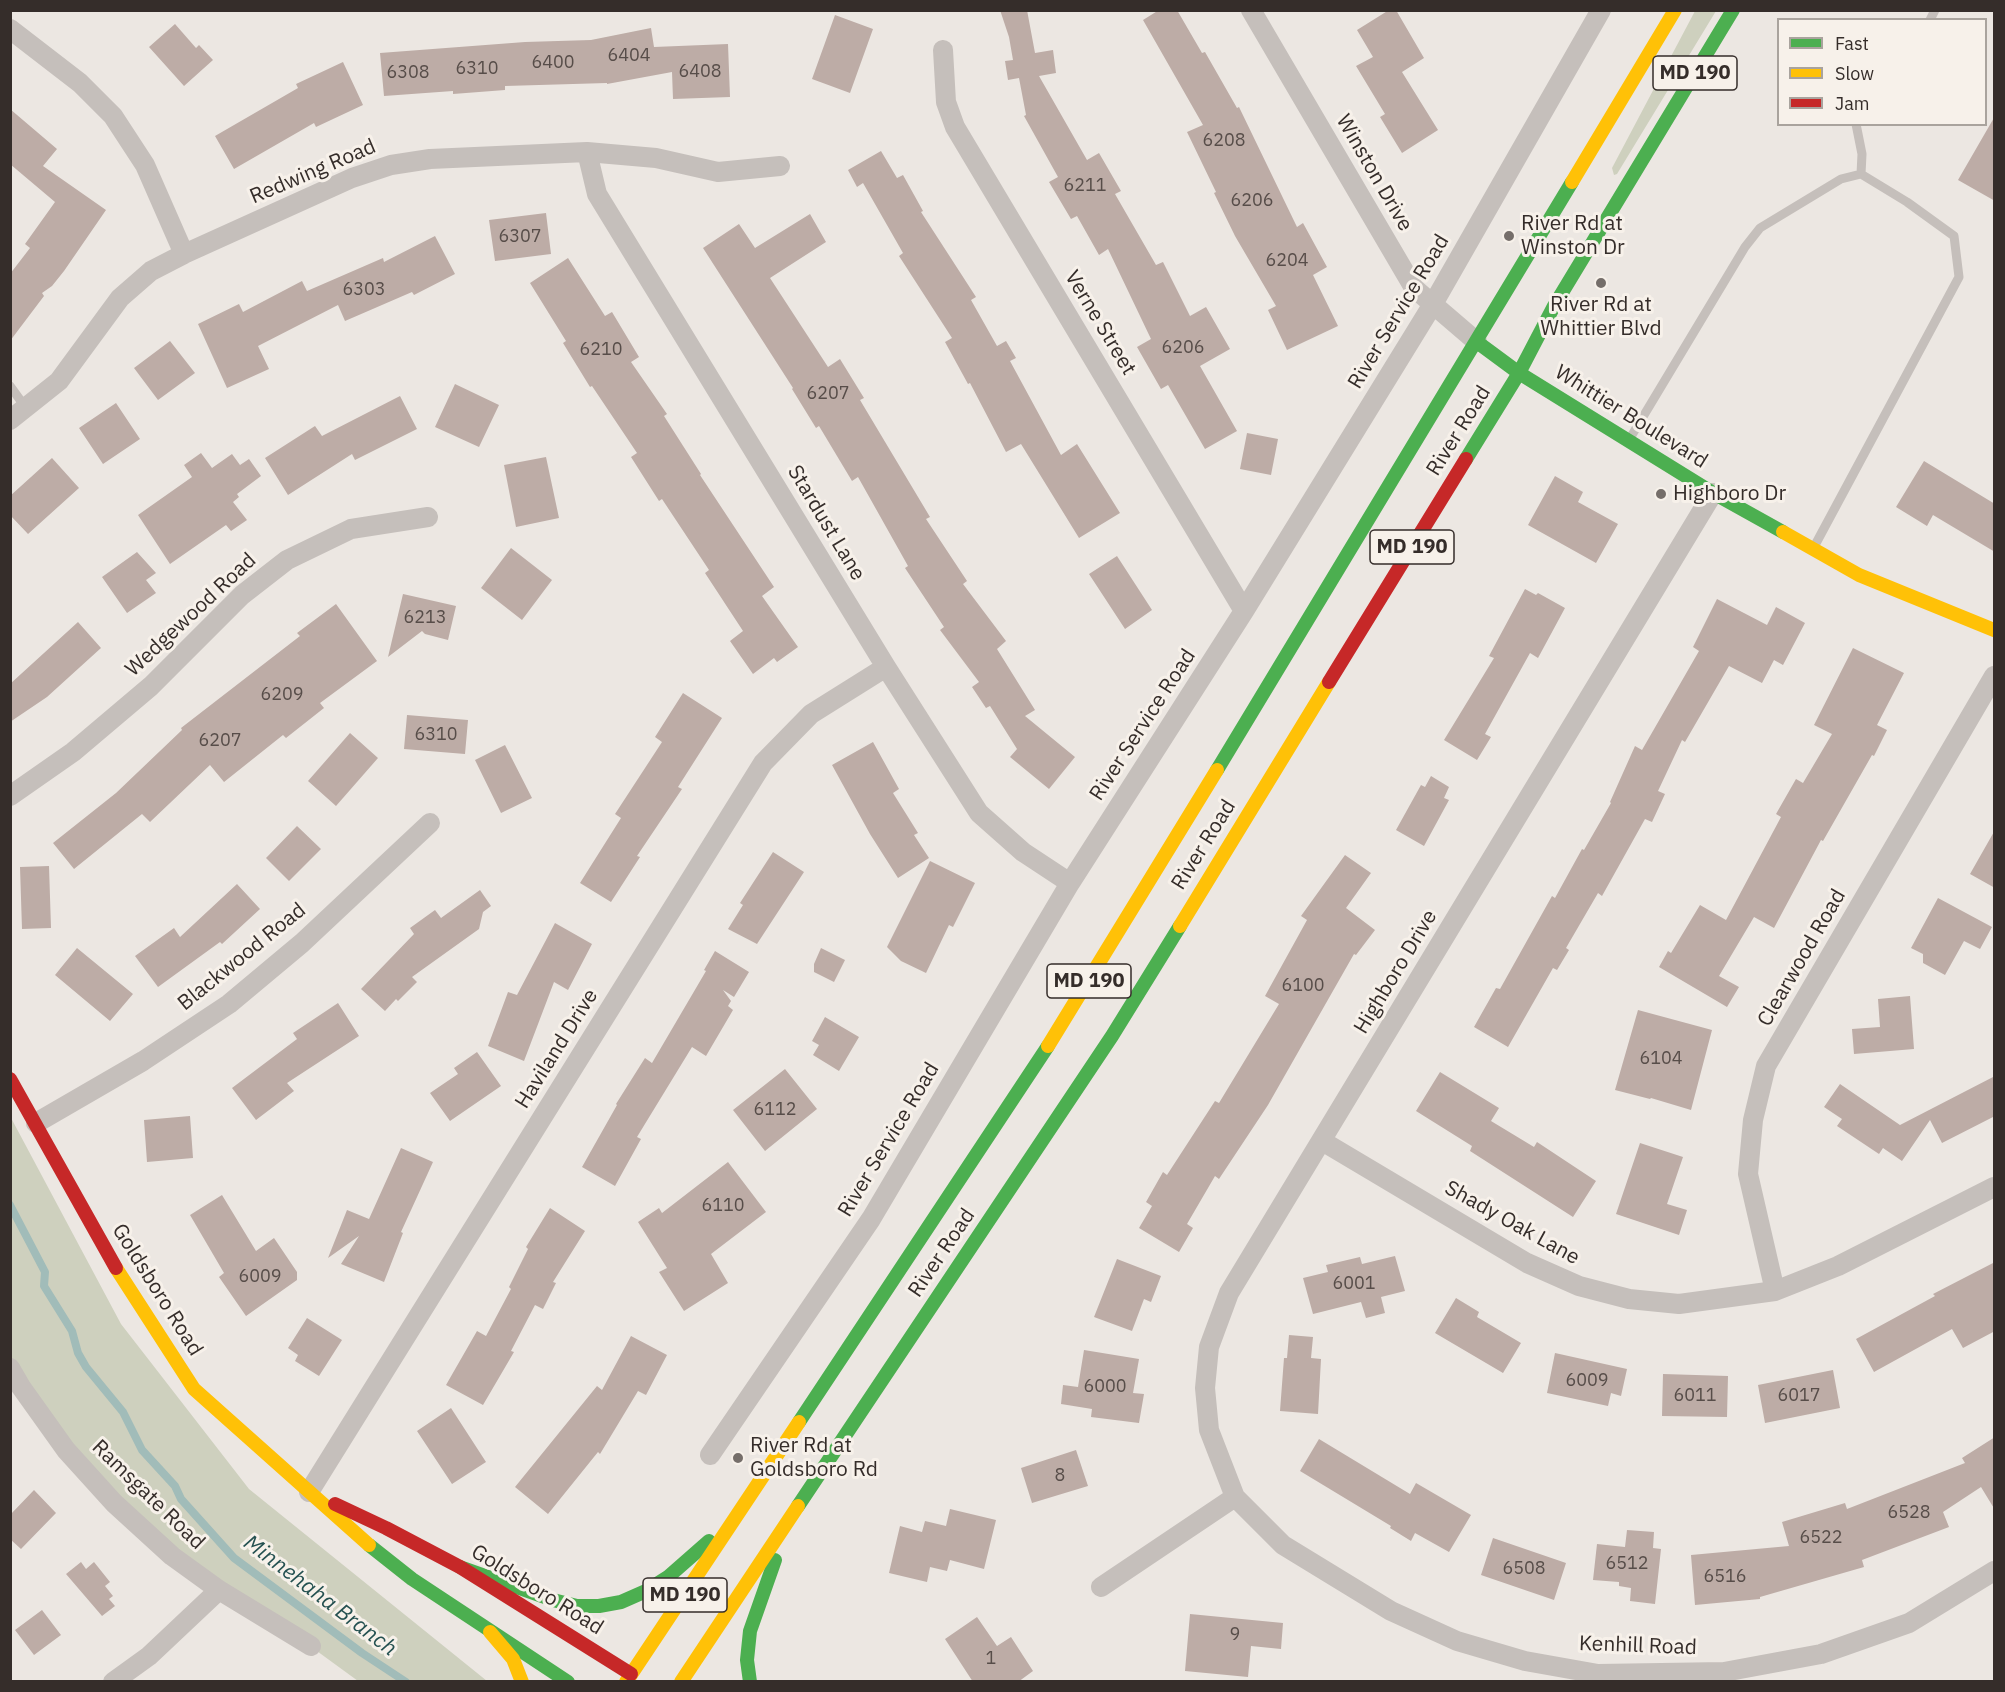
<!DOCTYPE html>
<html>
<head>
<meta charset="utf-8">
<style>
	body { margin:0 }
	#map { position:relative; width:2005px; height:1692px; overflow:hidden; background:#ece7e2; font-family:"IBM Plex Sans",sans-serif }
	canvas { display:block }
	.frame { position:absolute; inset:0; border:12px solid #352d2a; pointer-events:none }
	.legend { position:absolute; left:1777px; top:18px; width:210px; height:108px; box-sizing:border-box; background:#f7f1ea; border:2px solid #a9a39d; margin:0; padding:8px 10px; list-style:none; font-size:18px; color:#352d2a }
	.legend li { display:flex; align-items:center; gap:12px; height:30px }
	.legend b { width:30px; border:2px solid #a9a39d }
</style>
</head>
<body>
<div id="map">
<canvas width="2005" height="1692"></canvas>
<div class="frame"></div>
<ul class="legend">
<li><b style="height:8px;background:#4caf50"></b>Fast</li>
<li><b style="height:8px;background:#ffc107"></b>Slow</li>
<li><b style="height:8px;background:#c62828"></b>Jam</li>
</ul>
</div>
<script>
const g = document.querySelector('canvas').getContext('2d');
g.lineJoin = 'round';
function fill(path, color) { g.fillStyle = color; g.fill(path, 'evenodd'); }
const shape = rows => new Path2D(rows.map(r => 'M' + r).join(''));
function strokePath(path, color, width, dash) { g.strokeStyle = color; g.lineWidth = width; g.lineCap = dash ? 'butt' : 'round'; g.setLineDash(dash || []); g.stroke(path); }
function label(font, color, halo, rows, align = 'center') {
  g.font = font + ' "IBM Plex Sans",sans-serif'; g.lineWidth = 6; g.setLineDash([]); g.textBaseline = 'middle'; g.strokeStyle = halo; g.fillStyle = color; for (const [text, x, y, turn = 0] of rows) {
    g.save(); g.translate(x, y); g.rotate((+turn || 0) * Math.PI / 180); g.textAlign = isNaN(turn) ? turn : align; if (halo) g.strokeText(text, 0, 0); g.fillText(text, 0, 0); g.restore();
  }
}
const green = shape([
	[1695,11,1716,11,1617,174,1614,175,1612,168],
	[10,1116,121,1324,249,1489,487,1681,358,1681,114,1503,11,1368]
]);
const stream = shape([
	[10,1205,45,1272,44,1286,72,1331,78,1353,86,1367,123,1412,142,1450,175,1486,181,1499,234,1558,362,1653,406,1682]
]);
const building = shape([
	[1000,10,1027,10,1035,53,1053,50,1056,73,1039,76,1087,160,1099,153,1121,191,1115,194,1156,265,1163,262,1190,316,1206,307,1230,349,1200,366,1237,431,1205,449,1168,385,1161,389,1137,347,1151,339,1108,249,1099,255,1077,216,1071,219,1049,182,1058,177,1024,116,1026,115,1019,78,1008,80,1005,61,1013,60,1009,37],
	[1159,10,1177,10,1202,53,1205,52,1237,108,1239,107,1297,227,1303,223,1327,267,1313,275,1338,326,1287,350,1268,310,1276,306,1235,236,1214,193,1216,192,1187,132,1203,125,1143,20],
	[1389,10,1396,10,1424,58,1402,72,1438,130,1402,153,1380,117,1385,114,1356,66,1373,57,1357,30],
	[835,15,873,29,850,93,812,79],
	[175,24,196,48,199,45,213,60,184,86,149,47],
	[651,28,654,47,728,44,730,97,673,99,672,72,607,84,607,83,505,86,505,90,453,94,453,91,384,96,380,53,525,42,591,40],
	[343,62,363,105,316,127,314,123,234,169,215,136,298,88,296,84],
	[10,109,57,149,43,166,106,210,64,271,52,286,42,293,44,296,10,341,10,274,30,248,25,244,55,202,10,164],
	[1995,116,1995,201,1958,180],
	[881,151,897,178,903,175,923,211,921,212,976,297,971,300,997,346,1006,341,1016,358,1010,361,1061,455,1077,444,1120,513,1079,538,1021,444,1006,452,970,383,968,384,945,342,952,338,899,256,903,253,863,183,857,187,848,170],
	[546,213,551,254,495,261,489,220],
	[810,214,826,242,770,278,828,367,840,359,864,398,860,400,930,517,926,519,967,581,963,584,1006,641,997,649,1035,710,1025,716,1075,757,1049,789,1010,757,1017,749,990,706,986,708,972,687,979,682,940,630,944,627,905,568,908,566,858,477,852,481,819,426,816,428,792,389,793,388,703,248,739,224,755,248],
	[435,236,455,274,414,295,412,292,345,321,338,305,258,346,269,369,227,388,198,324,239,304,243,312,302,281,307,291,383,258,384,262],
	[568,258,605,316,612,312,639,357,631,362,667,414,664,416,701,474,700,475,774,587,762,596,798,647,777,662,774,658,753,674,730,641,743,631,705,573,709,570,662,499,659,501,631,457,637,453,592,386,590,387,563,343,566,341,530,283],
	[170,341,195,373,158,400,134,368],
	[455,384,499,405,479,447,435,427],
	[400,396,417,429,355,460,352,454,288,495,265,458,315,426,322,436],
	[116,403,140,439,103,464,79,428],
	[1247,433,1278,439,1271,475,1240,469],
	[201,453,212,468,232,454,240,465,249,459,261,476,237,494,239,497,233,502,247,520,231,531,226,525,170,564,138,515,192,477,184,465],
	[546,457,559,518,516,527,504,465],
	[52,458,79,488,28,534,10,515,10,496],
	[1924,461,1995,504,1995,552,1933,515,1927,526,1896,507],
	[1555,476,1583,492,1578,502,1618,524,1596,563,1528,525],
	[511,548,552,580,522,620,481,588],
	[137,552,156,573,146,580,156,593,127,613,102,577],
	[1117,556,1152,610,1125,629,1089,574],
	[1525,589,1536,595,1538,593,1565,608,1538,658,1530,653,1485,734,1491,737,1477,760,1444,740,1494,658,1489,656],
	[403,594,456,606,448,640,425,634,422,631,388,657],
	[1717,599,1767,625,1776,607,1805,623,1783,665,1774,660,1762,683,1729,666,1685,742,1682,740,1658,791,1665,794,1652,822,1645,819,1602,896,1598,893,1566,948,1569,950,1557,970,1553,968,1508,1047,1474,1027,1496,988,1500,989,1552,896,1555,898,1582,849,1584,850,1611,803,1610,802,1635,746,1642,750,1699,651,1693,647],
	[336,604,377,661,320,703,324,708,286,738,283,735,224,782,210,765,150,822,142,814,74,869,53,843,116,793,182,730,181,728,300,636,297,633],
	[78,622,101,648,47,697,10,722,10,684],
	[1853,648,1904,673,1877,725,1887,730,1874,756,1872,755,1823,841,1821,840,1774,928,1754,917,1719,976,1739,987,1727,1007,1659,967,1668,951,1671,953,1700,905,1726,920,1781,817,1776,814,1796,779,1803,783,1832,734,1814,725],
	[683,693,722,718,678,787,682,789,637,856,640,857,611,902,580,883,621,818,615,814,662,742,655,737],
	[407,715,468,720,465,754,404,749],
	[350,733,378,758,336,806,308,781],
	[873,742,899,789,893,793,918,833,914,835,929,858,898,878,870,834,832,765],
	[505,745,532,798,501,813,475,760],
	[1431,776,1449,787,1444,798,1449,800,1424,846,1396,830,1421,785,1425,787],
	[297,826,321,849,289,881,266,858],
	[1995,830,1995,888,1970,874],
	[773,852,804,872,757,944,728,929,743,905,740,903],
	[1345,855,1371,873,1346,908,1375,930,1356,955,1354,954,1268,1105,1219,1179,1215,1176,1187,1224,1193,1228,1179,1252,1139,1228,1152,1206,1146,1202,1163,1172,1167,1175,1215,1101,1219,1103,1279,1004,1265,996,1307,920,1301,916],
	[930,861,975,883,953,927,949,925,926,973,901,961,887,947],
	[49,866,51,928,22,929,20,867],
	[237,884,260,909,222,944,220,942,158,987,135,956,174,928,180,937],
	[480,890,491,906,483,912,479,929,412,977,417,982,398,1001,396,999,385,1011,361,989,414,934,410,928,435,910,441,918],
	[1938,898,1992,927,1980,949,1964,941,1945,975,1923,963,1923,954,1911,948],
	[555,923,592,944,568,990,554,982,524,1061,488,1046,508,992,517,995],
	[77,948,133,994,110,1021,55,975],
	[821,948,845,960,834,982,814,972,814,964],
	[715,951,749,972,734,997,723,990,731,1001,728,1006,733,1010,706,1056,692,1047,637,1137,641,1139,615,1186,582,1167,617,1105,616,1104,645,1058,652,1063,706,971,704,970],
	[1910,996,1914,1049,1854,1054,1852,1029,1880,1027,1878,999],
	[338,1003,359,1036,287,1083,294,1091,256,1120,232,1088,297,1039,293,1033],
	[1638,1010,1712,1030,1691,1110,1651,1098,1650,1099,1615,1090],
	[825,1017,859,1037,839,1071,813,1055,819,1045,812,1041],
	[477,1052,501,1086,450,1121,430,1093,458,1074,454,1068],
	[785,1069,817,1109,765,1151,733,1110],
	[1440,1072,1499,1108,1491,1121,1534,1147,1537,1142,1596,1181,1573,1217,1470,1151,1472,1146,1416,1111],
	[1995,1076,1995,1116,1942,1143,1930,1120,1902,1161,1883,1148,1879,1154,1837,1126,1842,1119,1824,1107,1840,1084,1900,1125],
	[190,1116,193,1158,147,1162,144,1120],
	[1640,1143,1683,1157,1667,1204,1687,1210,1679,1235,1616,1214],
	[401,1148,433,1162,401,1232,403,1233,384,1282,341,1264,359,1236,328,1258,347,1210,369,1219],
	[728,1162,766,1212,711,1254,728,1283,684,1311,659,1272,667,1268,638,1222,659,1208,662,1213],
	[222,1195,256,1251,274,1238,297,1272,297,1280,246,1316,219,1277,224,1273,190,1215],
	[550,1208,585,1231,553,1282,556,1283,543,1309,535,1305,511,1351,514,1352,483,1405,446,1385,477,1331,486,1336,511,1289,509,1287,528,1249,526,1247],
	[1395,1256,1405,1291,1381,1297,1385,1313,1366,1318,1361,1302,1313,1314,1303,1278,1328,1272,1326,1265,1360,1257,1362,1264],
	[1117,1259,1161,1276,1151,1302,1144,1299,1132,1331,1094,1317],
	[1995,1262,1995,1331,1963,1348,1952,1329,1874,1372,1856,1339,1935,1296,1933,1294],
	[1456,1298,1479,1312,1477,1317,1521,1343,1503,1373,1435,1333],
	[307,1318,342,1340,319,1376,295,1361,298,1355,288,1348],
	[1289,1335,1313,1337,1311,1358,1321,1359,1318,1414,1280,1411,1284,1358,1287,1358],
	[631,1336,667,1355,646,1395,638,1391,600,1454,598,1452,548,1514,515,1487,597,1386,602,1390],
	[1084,1350,1139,1359,1133,1393,1144,1394,1139,1423,1091,1417,1092,1409,1061,1404,1063,1385,1078,1387],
	[1555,1353,1627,1369,1621,1396,1611,1393,1608,1406,1547,1393],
	[1833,1370,1840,1408,1765,1423,1758,1385],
	[1663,1374,1728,1376,1727,1417,1662,1416],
	[451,1408,486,1462,452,1484,417,1431],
	[1995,1437,1995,1510,1981,1487,1943,1512,1949,1527,1862,1560,1864,1567,1760,1597,1760,1599,1695,1605,1691,1555,1789,1546,1782,1522,1845,1503,1847,1509,1965,1463,1962,1458],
	[1319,1439,1410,1494,1416,1483,1471,1515,1449,1552,1415,1533,1411,1541,1390,1528,1391,1526,1300,1471],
	[1076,1450,1088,1486,1032,1503,1021,1468],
	[34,1490,56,1513,21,1549,10,1539,10,1515],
	[950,1509,996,1520,984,1569,950,1560,947,1571,930,1567,927,1582,889,1573,900,1526,922,1532,925,1521,946,1526],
	[1627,1530,1654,1532,1653,1548,1661,1549,1655,1604,1630,1601,1631,1588,1619,1586,1619,1582,1593,1580,1597,1544,1625,1547],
	[1493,1538,1566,1563,1554,1600,1481,1575],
	[81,1562,86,1569,94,1562,110,1582,105,1586,113,1596,109,1599,115,1606,102,1616,66,1574],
	[42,1610,61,1635,34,1655,15,1630],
	[1190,1614,1283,1623,1281,1649,1251,1646,1248,1677,1185,1671],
	[977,1617,997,1646,1011,1637,1033,1671,1018,1682,973,1682,945,1639]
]);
const lane = shape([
	[1930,20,1935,10],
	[1856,124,1862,154,1861,174],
	[10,386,26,408],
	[1629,440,1745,247,1760,228,1841,179,1861,174,1907,202,1954,236,1959,277,1814,547]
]);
const street = shape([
	[1251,10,1414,288,1477,342],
	[10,29,80,83,113,116,145,165,184,254],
	[943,50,946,102,955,127,1244,611],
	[587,152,597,194,886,667,979,813,1023,852,1070,883],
	[10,420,59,381,120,298,151,271,184,254,352,178,391,165,430,159,587,152,656,158,718,172,780,166],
	[1713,493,1229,1293,1209,1347,1205,1388,1209,1430,1235,1497,1283,1545,1391,1611,1457,1641,1525,1661,1598,1674,1724,1672,1821,1654,1909,1623,1994,1571],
	[10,796,73,752,151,686,242,595,287,560,351,529,428,517],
	[36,1123,143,1061,229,1004,302,943,430,823],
	[1322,1141,1527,1263,1579,1286,1629,1299,1679,1304,1775,1291,1838,1266,1994,1187],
	[1775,1291,1748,1174,1753,1120,1766,1066,1994,676],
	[10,1368,21,1387,66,1450,114,1503,172,1556,219,1590,311,1646],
	[710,1455,871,1219,1070,883,1244,611,1433,304,1601,10],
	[309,1492,763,763,811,714,886,667],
	[1101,1587,1235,1497],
	[113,1682,149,1656,219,1590]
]);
const fast = shape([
	[1477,342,1519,373,1713,493,1783,532],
	[1466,459,1519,373,1554,306,1733,10],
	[1217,770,1572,182],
	[799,1422,1048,1046],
	[798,1506,1112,1036,1180,926],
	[369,1545,412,1579,568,1682],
	[460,1567,553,1600,577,1606,599,1606,621,1602,646,1591,668,1577,709,1541],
	[750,1682,747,1660,750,1631,775,1560]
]);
const slow = shape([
	[1572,182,1675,10],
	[1783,532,1859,575,1994,630],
	[1180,926,1329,682],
	[1048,1046,1217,770],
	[116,1268,194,1389,369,1545],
	[490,1632,513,1659,522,1682],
	[626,1682,799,1422],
	[681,1682,798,1506]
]);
const jam = shape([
	[1329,682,1466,459],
	[10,1079,116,1268],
	[335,1504,386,1528,460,1567,631,1674]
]);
const markers = [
	[1509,236,6,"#756e6a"],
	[1601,283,6,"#756e6a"],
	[1661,494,6,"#756e6a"],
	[738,1458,6,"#756e6a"]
];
const numberNames = [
	["6404",629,56],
	["6400",553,63],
	["6310",477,69],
	["6408",700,72],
	["6308",408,73],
	["6208",1224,141],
	["6211",1085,186],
	["6206",1252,201],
	["6307",520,237],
	["6204",1287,261],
	["6303",364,290],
	["6206",1183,348],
	["6210",601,350],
	["6207",828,394],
	["6213",425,618],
	["6209",282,695],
	["6310",436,735],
	["6207",220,741],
	["6100",1303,986],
	["6104",1661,1059],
	["6112",775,1110],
	["6110",723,1206],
	["6009",260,1277],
	["6001",1354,1284],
	["6009",1587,1381],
	["6000",1105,1387],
	["6011",1695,1396],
	["6017",1799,1396],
	["8",1060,1476],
	["6528",1909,1513],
	["6522",1821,1538],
	["6512",1627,1564],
	["6508",1524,1569],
	["6516",1725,1577],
	["9",1235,1635],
	["1",991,1659]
];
const shields = [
	[1695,73,84],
	[1412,547,84],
	[1089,981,84],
	[685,1595,84]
];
const shieldNames = [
	["MD 190",1695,73],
	["MD 190",1412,547],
	["MD 190",1089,981],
	["MD 190",685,1595]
];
const streetNames = [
	["Redwing Road",313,172,-23],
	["Winston Drive",1374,173,60],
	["River Service Road",1399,312,-59],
	["Verne Street",1100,323,59],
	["Whittier Boulevard",1631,417,32],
	["River Road",1459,431,-58],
	["Stardust Lane",826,523,59],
	["Wedgewood Road",191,615,-43],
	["River Service Road",1143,725,-57],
	["River Road",1204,845,-58],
	["Blackwood Road",242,957,-39],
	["Clearwood Road",1802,958,-60],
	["Highboro Drive",1396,972,-59],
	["Haviland Drive",557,1049,-58],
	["River Service Road",889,1140,-59],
	["Shady Oak Lane",1512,1223,29],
	["River Road",942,1253,-56],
	["Goldsboro Road",157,1290,58],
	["Ramsgate Road",148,1495,44],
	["Goldsboro Road",537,1590,32],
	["Kenhill Road",1638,1646,2]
];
const poiNames = [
	["River Rd at",1521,224],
	["Winston Dr",1521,248],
	["River Rd at",1601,305,"center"],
	["Whittier Blvd",1601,329,"center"],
	["Highboro Dr",1673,494],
	["River Rd at",750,1446],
	["Goldsboro Rd",750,1470]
];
const waterNames = [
	["Minnehaha Branch",320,1596,37]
];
fill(green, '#ced0be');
strokePath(stream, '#a1bcb9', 8);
fill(building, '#bdaca6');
strokePath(lane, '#c5bfbb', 9);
strokePath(street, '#c5bfbb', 20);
strokePath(fast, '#4caf50', 14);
strokePath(slow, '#ffc107', 14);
strokePath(jam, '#c62828', 14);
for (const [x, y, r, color] of markers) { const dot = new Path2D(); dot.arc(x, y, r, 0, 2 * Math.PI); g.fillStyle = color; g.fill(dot); strokePath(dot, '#f7f1ea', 2); }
label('18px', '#574d49', null, numberNames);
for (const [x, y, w] of shields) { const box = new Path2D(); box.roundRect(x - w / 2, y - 17, w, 34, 4.5); g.fillStyle = '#f7f1ea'; g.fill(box); strokePath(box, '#352d2a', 1.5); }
label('bold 20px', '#352d2a', null, shieldNames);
label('21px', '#352d2a', '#f7f1ea', streetNames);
label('21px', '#352d2a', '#f7f1ea', poiNames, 'left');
label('italic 22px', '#255151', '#f7f1ea', waterNames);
</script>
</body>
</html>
